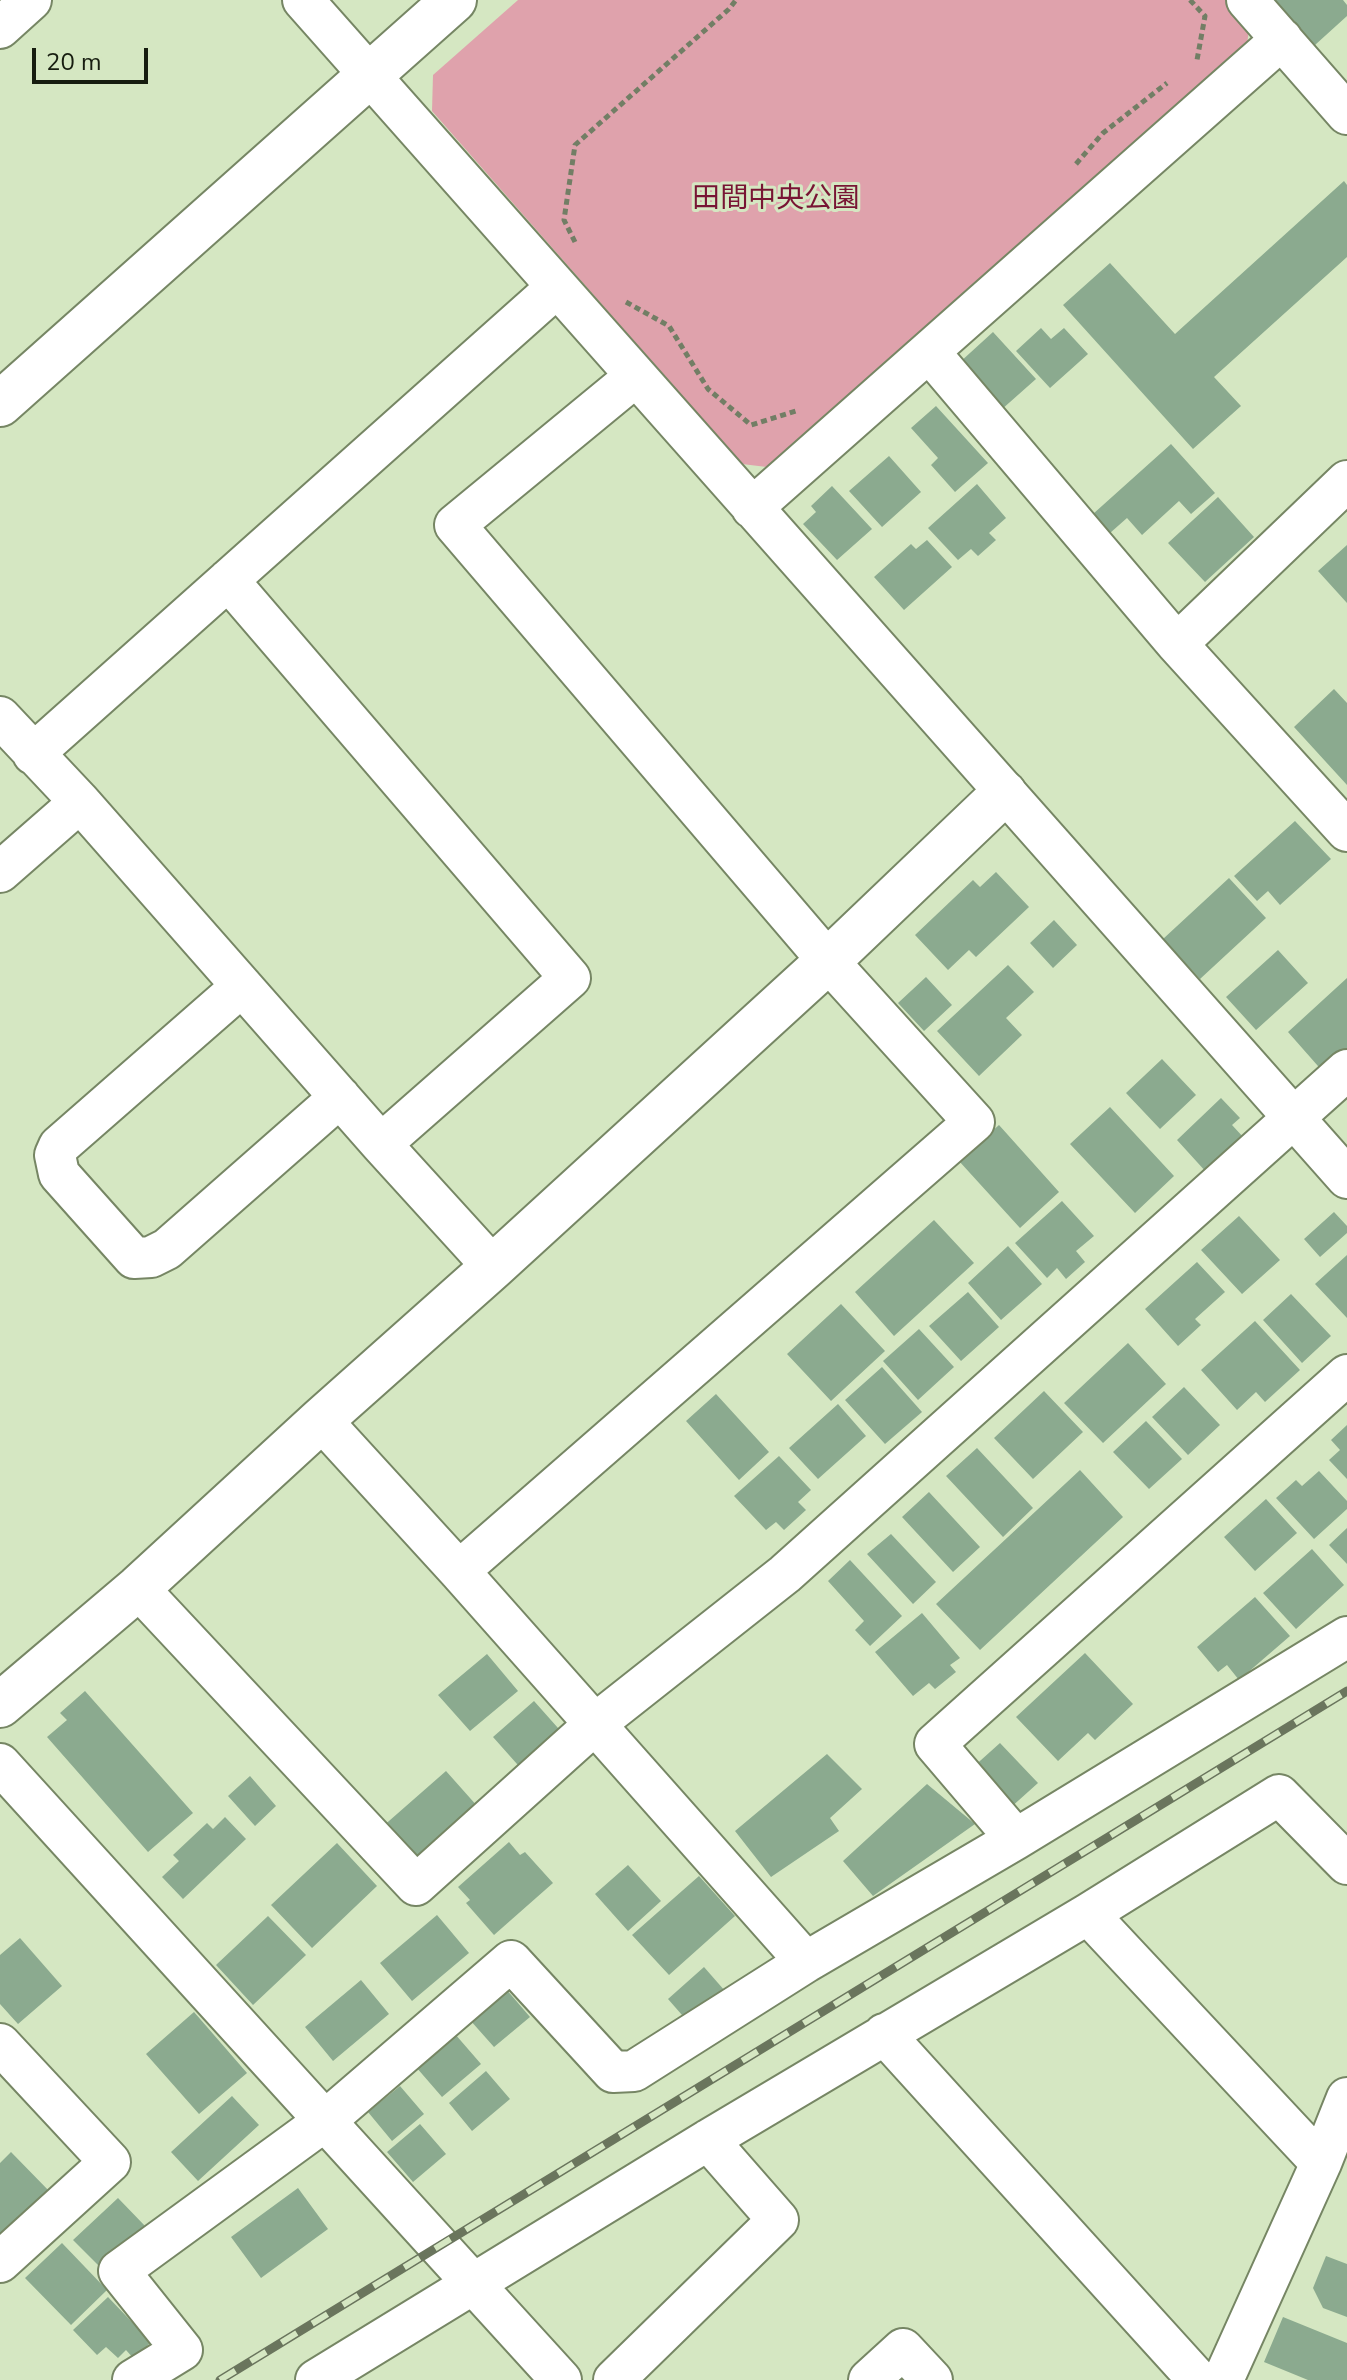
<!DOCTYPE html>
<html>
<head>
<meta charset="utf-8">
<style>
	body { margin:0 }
	#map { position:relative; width:1347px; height:2380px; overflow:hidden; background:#d5e7c2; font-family:"Nunito Sans",sans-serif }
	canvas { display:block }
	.scale { position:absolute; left:32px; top:48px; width:116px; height:36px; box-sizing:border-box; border:4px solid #171d10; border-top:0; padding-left:10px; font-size:24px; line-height:28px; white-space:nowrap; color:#171d10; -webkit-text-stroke:6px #d5e7c2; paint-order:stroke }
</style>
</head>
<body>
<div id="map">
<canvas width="1347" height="2380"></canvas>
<div class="scale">20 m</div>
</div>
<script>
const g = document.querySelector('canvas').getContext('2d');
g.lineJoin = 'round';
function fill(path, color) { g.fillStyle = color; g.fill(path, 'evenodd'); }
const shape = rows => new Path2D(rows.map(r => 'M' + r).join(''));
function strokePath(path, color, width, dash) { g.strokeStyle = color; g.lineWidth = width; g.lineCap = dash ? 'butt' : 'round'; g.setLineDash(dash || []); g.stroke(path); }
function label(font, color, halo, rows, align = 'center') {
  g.font = font + ' "Nunito Sans","Noto Sans JP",sans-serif'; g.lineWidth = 6; g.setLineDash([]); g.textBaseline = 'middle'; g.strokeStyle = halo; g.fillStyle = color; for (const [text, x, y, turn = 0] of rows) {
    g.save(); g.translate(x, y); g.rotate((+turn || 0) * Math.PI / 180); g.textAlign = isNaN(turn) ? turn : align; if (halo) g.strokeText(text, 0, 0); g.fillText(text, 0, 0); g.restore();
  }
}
const green = shape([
	[518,0,1232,0,1250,19,1247,46,775,468,742,464,432,111,433,75]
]);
const building = shape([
	[1275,0,1343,0,1347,5,1347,16,1315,45],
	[1344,181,1347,185,1347,257,1214,377,1241,406,1193,449,1063,305,1110,263,1175,334],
	[1041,328,1051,339,1064,328,1088,354,1050,388,1016,351],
	[993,332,1036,379,1001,410,959,363],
	[936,406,988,463,955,492,931,465,938,458,911,428],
	[1171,444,1215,493,1191,514,1179,501,1142,535,1127,518,1110,533,1093,514],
	[889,456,921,492,882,527,849,491],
	[977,484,1006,518,989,533,996,540,978,556,971,549,958,560,928,528],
	[832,486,872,529,837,560,803,524,816,512,811,506],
	[1218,497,1254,537,1205,582,1168,543],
	[927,540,952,567,904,610,874,577,911,544,916,549],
	[1347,545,1347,603,1318,571],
	[1334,689,1347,703,1347,785,1294,727],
	[1295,821,1331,859,1280,905,1268,891,1257,901,1234,876],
	[996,872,1029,907,976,957,969,950,948,970,915,935,973,880,980,887],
	[1229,878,1266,918,1200,979,1163,939],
	[1054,920,1077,945,1053,968,1030,943],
	[1278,950,1308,983,1256,1030,1226,997],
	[1008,965,1034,992,1006,1018,1022,1035,979,1076,937,1031],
	[926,977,952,1005,924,1031,898,1003],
	[1347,978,1347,1054,1325,1074,1288,1032],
	[1162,1059,1196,1095,1160,1129,1126,1093],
	[1221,1098,1240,1118,1232,1125,1244,1138,1207,1173,1177,1140],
	[1110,1107,1174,1176,1135,1213,1070,1144],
	[999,1125,1059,1192,1020,1228,959,1161],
	[1062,1201,1094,1236,1076,1251,1085,1262,1066,1279,1057,1268,1047,1278,1015,1243],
	[1334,1212,1347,1226,1347,1233,1320,1257,1304,1239],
	[1239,1216,1280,1260,1242,1294,1201,1250],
	[934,1220,974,1263,894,1336,855,1292],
	[1008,1246,1042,1284,1001,1320,968,1283],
	[1347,1255,1347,1318,1315,1284],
	[1197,1262,1225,1292,1195,1319,1201,1325,1178,1346,1145,1309],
	[968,1292,999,1327,961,1361,929,1326],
	[1291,1294,1331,1336,1302,1363,1263,1320],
	[841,1304,885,1351,831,1401,787,1354],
	[1255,1321,1300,1370,1265,1402,1256,1392,1237,1410,1201,1370],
	[919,1329,954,1367,918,1400,883,1361],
	[1128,1343,1166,1384,1103,1443,1064,1403],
	[882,1367,922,1412,885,1444,845,1400],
	[1184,1387,1220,1425,1188,1455,1152,1417],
	[1044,1391,1083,1432,1033,1479,994,1438],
	[716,1394,769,1452,739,1480,686,1421],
	[838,1404,866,1436,818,1479,789,1448],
	[1146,1421,1182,1459,1149,1489,1113,1452],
	[1347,1425,1347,1479,1329,1460,1340,1450,1331,1440],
	[977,1448,1033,1508,1003,1537,946,1476],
	[779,1456,811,1490,798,1502,806,1510,784,1530,776,1522,766,1530,734,1496],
	[1080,1470,1123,1517,980,1650,936,1604],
	[1319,1471,1347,1501,1347,1509,1314,1539,1276,1498,1296,1480,1302,1486],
	[929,1492,980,1547,953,1572,902,1517],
	[1266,1499,1297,1533,1255,1571,1224,1537],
	[1347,1528,1347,1564,1329,1545],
	[891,1534,936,1582,913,1604,867,1554],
	[1312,1549,1344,1585,1296,1629,1263,1593],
	[850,1560,902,1616,870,1646,855,1630,864,1621,828,1581],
	[1255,1597,1290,1636,1239,1680,1227,1665,1218,1672,1197,1647],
	[922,1613,960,1658,950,1665,956,1672,935,1689,929,1683,913,1696,875,1652],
	[1085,1653,1133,1704,1095,1740,1088,1733,1058,1761,1016,1717],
	[487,1654,518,1691,470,1731,438,1695],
	[85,1691,193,1813,148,1852,47,1737,67,1720,60,1713],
	[534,1701,566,1737,525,1773,493,1737],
	[1000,1743,1038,1783,1009,1809,971,1769],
	[827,1754,862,1789,830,1818,839,1831,771,1877,735,1831],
	[446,1771,478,1807,414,1864,381,1828],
	[250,1776,276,1806,255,1826,228,1796],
	[927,1784,975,1824,873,1896,843,1861],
	[225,1817,246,1839,183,1899,162,1877,179,1861,173,1855,207,1823,213,1829],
	[509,1842,520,1855,525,1852,553,1883,494,1935,466,1903,470,1900,458,1887],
	[337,1843,377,1886,312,1948,271,1905],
	[628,1865,661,1901,628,1931,595,1894],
	[699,1876,735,1916,669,1975,632,1935],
	[437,1915,469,1953,412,2001,380,1963],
	[268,1916,306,1955,253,2005,216,1965],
	[20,1938,62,1986,18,2024,0,2004,0,1955],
	[704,1967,725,1991,689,2023,668,1999],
	[361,1980,389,2014,333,2061,305,2027],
	[506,1989,530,2017,494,2047,470,2020],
	[194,2012,247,2073,199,2114,146,2054],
	[455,2034,481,2064,442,2097,416,2067],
	[486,2071,510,2099,472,2131,449,2103],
	[400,2086,424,2114,392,2141,368,2112],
	[232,2096,259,2125,198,2181,171,2152],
	[420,2124,446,2154,413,2182,387,2152],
	[11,2152,51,2193,0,2243,0,2163],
	[298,2188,328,2229,261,2278,231,2237],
	[118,2198,146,2227,102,2269,73,2240],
	[62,2243,107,2290,71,2325,25,2278],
	[1326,2256,1347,2264,1347,2317,1323,2308,1313,2288],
	[108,2297,151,2342,134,2359,126,2350,118,2358,106,2347,97,2355,73,2330],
	[1283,2317,1347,2343,1347,2380,1308,2380,1264,2362]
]);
const path = shape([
	[1190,0,1205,16,1197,60],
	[1076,164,1103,133,1167,83],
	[575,242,564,220,575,145,729,9,736,0],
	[626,302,669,326,708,389,751,425,799,410]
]);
const minor = shape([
	[303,0,1347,1178],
	[1247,0,1347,114],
	[0,28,31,0],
	[930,353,1177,644,1347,831],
	[752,508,1282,39],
	[228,580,570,978,381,1144],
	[1177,644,1347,481],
	[0,717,80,802,381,1144,493,1267],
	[33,754,557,287],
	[0,872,80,802],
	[242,986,59,1146,55,1155,59,1174,134,1258,151,1257,167,1249,340,1097],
	[321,1420,459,1571,806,1962],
	[459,1571,974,1122,828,961,455,525,636,376],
	[138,1588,416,1885,595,1724,785,1574,1347,1070],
	[0,1764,561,2380],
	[1016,1839,935,1744,1347,1375],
	[1088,1914,1321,2163],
	[884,2034,1198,2380],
	[0,2044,110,2162,0,2262],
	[133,2380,182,2350,119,2271,326,2120,511,1961,613,2072,634,2071,806,1962,1016,1839,1347,1637],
	[316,2380,708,2140,1088,1914,1279,1795,1347,1864],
	[614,2380,778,2220,708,2140],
	[869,2380,903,2349,932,2380],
	[1223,2380,1321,2163,1347,2098]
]);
const tertiary = shape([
	[0,404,454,0],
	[0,1705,138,1588,321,1420,493,1267,828,961,1004,793]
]);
const rail = shape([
	[220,2380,1347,1691]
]);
const parkNames = [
	["田間中央公園",776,200]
];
fill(green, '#dfa2ac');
fill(building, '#8baa8f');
strokePath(minor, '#768664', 44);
strokePath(tertiary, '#768664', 48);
strokePath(path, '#727e65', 5, [6, 4]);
strokePath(minor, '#fff', 40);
strokePath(tertiary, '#fff', 44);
strokePath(rail, '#6a755d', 9);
strokePath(rail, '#d5e7c2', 6, [18]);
label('28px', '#781534', '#d5e7c2', parkNames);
</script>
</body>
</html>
